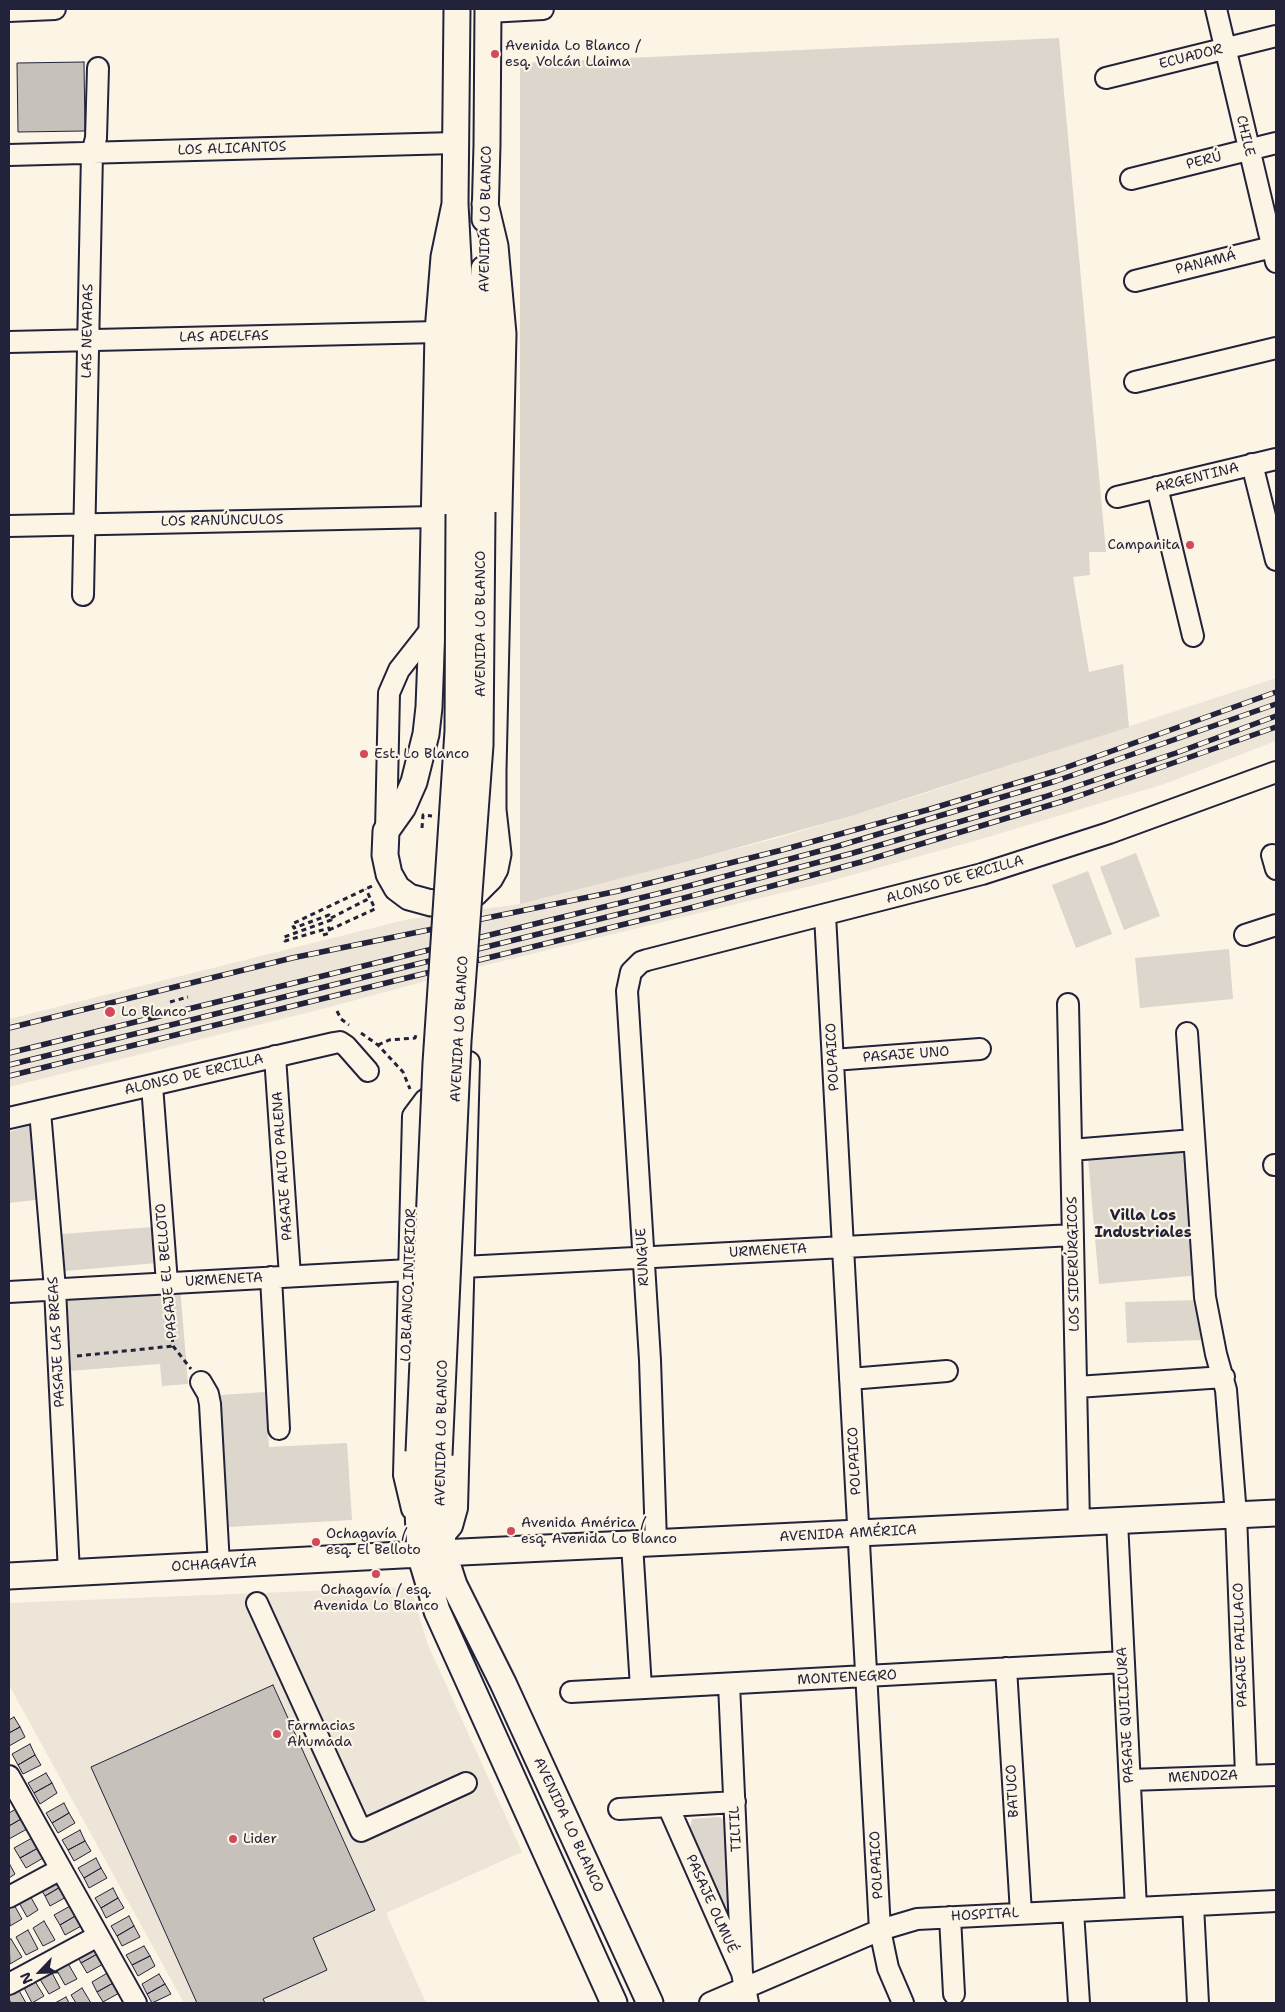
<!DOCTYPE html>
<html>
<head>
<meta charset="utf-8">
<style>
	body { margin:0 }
	#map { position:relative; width:1285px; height:2012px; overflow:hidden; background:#fcf5e5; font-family:"Shantell Sans",sans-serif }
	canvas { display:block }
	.frame { position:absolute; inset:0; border:10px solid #22223b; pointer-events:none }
	.north { position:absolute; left:15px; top:1947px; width:50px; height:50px; -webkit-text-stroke:4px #fcf5e5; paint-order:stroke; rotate:246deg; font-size:14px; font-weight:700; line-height:20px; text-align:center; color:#22223b }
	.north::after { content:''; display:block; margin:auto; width:18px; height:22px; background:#22223b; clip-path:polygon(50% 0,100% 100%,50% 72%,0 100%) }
</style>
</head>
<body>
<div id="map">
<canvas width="1285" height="2012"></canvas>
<div class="frame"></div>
<div class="north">N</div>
</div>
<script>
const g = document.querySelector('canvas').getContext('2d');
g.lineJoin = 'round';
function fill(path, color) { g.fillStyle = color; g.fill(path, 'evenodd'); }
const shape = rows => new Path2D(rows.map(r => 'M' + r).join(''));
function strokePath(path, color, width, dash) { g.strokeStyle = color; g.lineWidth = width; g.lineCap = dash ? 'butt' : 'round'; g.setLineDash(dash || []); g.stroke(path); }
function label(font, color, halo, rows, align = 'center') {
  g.font = font + ' "Shantell Sans",sans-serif'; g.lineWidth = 4.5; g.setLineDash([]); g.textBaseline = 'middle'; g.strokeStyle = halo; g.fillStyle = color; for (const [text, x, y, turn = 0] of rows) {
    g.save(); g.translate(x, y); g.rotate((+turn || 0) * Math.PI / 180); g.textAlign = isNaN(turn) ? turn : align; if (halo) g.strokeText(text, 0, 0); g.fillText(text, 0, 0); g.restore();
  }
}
const built = shape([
	[1276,678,1276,741,1164,784,981,839,827,882,478,967,322,1009,9,1087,9,1019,409,919,520,904,778,838,923,794],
	[410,1587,428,1645,522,1852,386,1913,426,2003,184,2003,9,1685,9,1603]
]);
const green = shape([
	[1059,38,1106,552,1089,552,1090,575,1073,577,1089,672,1123,664,1129,727,851,816,693,860,520,904,520,63],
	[1136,853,1160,916,1124,930,1100,867],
	[1088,871,1112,934,1076,948,1052,885],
	[1229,949,1233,999,1140,1008,1135,958],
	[36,1123,44,1199,9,1203,9,1132],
	[1189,1149,1201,1275,1099,1284,1088,1158],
	[165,1226,168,1262,65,1271,62,1234],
	[180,1286,188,1384,162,1386,160,1364,69,1371,63,1294],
	[1201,1300,1202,1340,1127,1343,1125,1302],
	[265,1392,269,1447,347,1443,352,1520,229,1527,221,1395],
	[719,1817,723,1819,725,1826,733,1919,730,1922,690,1829,692,1819]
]);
const building = shape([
	[84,62,85,131,18,132,17,63,84,62],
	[273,1685,375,1910,313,1938,327,1970,263,1999,265,2003,197,2003,91,1767,273,1685],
	[14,1717,20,1727,9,1733,9,1720,14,1717],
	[20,1727,25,1737,9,1746,9,1733,20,1727],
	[30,1744,35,1755,18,1765,12,1754,30,1744],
	[35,1755,41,1765,23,1774,18,1765,35,1755],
	[46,1773,52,1783,34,1793,28,1783,46,1773],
	[52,1783,57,1793,40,1804,34,1793,52,1783],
	[64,1803,69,1813,52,1823,46,1813,64,1803],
	[16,1809,21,1819,9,1826,9,1813,16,1809],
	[69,1813,75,1823,58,1833,52,1823,69,1813],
	[21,1819,27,1829,9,1839,9,1826,21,1819],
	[80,1830,85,1841,68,1850,62,1840,80,1830],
	[32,1838,38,1848,20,1858,14,1848,32,1838],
	[85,1841,91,1851,74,1861,68,1850,85,1841],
	[38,1848,43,1858,26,1868,20,1858,38,1848],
	[96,1858,101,1868,84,1878,78,1868,96,1858],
	[9,1863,15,1874,9,1878,9,1863],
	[101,1868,107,1878,89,1888,84,1878,101,1868],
	[57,1876,62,1886,45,1896,39,1886,57,1876],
	[62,1886,68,1896,50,1906,45,1896,62,1886],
	[113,1888,118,1898,101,1908,95,1898,113,1888],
	[28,1892,38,1910,27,1917,17,1899,28,1892],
	[118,1898,124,1908,106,1918,101,1908,118,1898],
	[12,1901,22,1919,10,1926,9,1903,12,1901],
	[72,1905,77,1915,60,1925,54,1915,72,1905],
	[77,1915,83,1925,65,1935,60,1925,77,1915],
	[129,1916,134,1926,117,1936,111,1926,129,1916],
	[44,1921,55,1940,43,1946,33,1928,44,1921],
	[134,1926,140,1937,122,1946,117,1936,134,1926],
	[28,1930,38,1949,26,1955,16,1937,28,1930],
	[11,1939,22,1957,10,1964,9,1940,11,1939],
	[93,1943,99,1953,81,1963,76,1953,93,1943],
	[144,1946,150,1956,132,1965,126,1955,144,1946],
	[99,1953,105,1963,87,1973,81,1963,99,1953],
	[150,1956,155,1966,138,1976,132,1965,150,1956],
	[66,1960,77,1979,65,1985,55,1967,66,1960],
	[50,1969,60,1988,49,1994,38,1976,50,1969],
	[109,1972,115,1982,97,1992,92,1982,109,1972],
	[159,1974,165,1984,147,1994,142,1984,159,1974],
	[33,1978,44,1996,32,2003,22,1984,33,1978],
	[115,1982,121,1992,103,2002,97,1992,115,1982],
	[165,1984,171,1994,152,2003,147,1994,165,1984],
	[17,1987,26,2003,11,2003,9,1999,9,1991,17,1987],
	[82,1988,91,2003,76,2003,71,1995,82,1988],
	[66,1997,69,2003,55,2003,66,1997]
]);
const path = shape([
	[422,828,423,815,432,816],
	[331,918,370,898],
	[329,930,375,909,366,889],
	[323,935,330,933,329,928,285,941,284,937,331,920,329,915,294,928,292,924,372,886],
	[170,1002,188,997],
	[337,1011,341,1019,349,1025],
	[361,1033,378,1045,403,1072,410,1089],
	[378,1045,389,1040,415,1038,416,1035],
	[169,1301,173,1346,191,1369],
	[77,1356,173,1346]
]);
const minor = shape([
	[1216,9,1276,262],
	[9,11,55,9],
	[488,12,543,9],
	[1106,78,1276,36],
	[9,155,455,143],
	[1131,179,1276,143],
	[1135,281,1276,246],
	[9,342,438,332],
	[1135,382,1276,348],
	[1252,464,1276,560],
	[1157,487,1193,636],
	[1117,497,1276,459],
	[9,526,435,517],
	[83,595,92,153,96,138,98,68],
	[386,831,389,693,399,670,432,628],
	[1272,855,1276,869],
	[825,915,880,1930,888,1968,903,2003],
	[1245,935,1276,925],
	[1068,1004,1079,1523],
	[1187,1033,1205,1297,1216,1354,1226,1390,1236,1515,1246,1775],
	[275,1056,290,1276],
	[833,1060,980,1049],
	[152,1085,167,1283],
	[40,1111,55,1289,69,1573],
	[9,1118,334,1043,340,1042,346,1046,368,1071],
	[1071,1150,1194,1140],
	[1274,1165,1276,1165],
	[463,1267,1073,1235],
	[271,1277,279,1429],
	[9,1292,409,1270],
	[850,1379,947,1371],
	[201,1382,208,1394,210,1404,219,1565],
	[1077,1387,1224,1377],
	[412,1509,404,1475,413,1116,425,1100,434,1094,445,1092],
	[1117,1521,1136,1908],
	[442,1538,452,1526,457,1508,469,1062],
	[656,1542,650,1360,627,991,631,972,641,962,647,960,982,874,1109,833,1276,772],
	[632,1544,641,1688],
	[257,1603,361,1831,466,1783],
	[1006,1668,1021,1913],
	[729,1684,742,1973],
	[571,1692,1124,1662],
	[9,1776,136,2003],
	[1130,1780,1276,1775],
	[668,1806,742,1973,748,2003],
	[619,1809,735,1802],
	[9,1897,61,1869],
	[1193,1905,1198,2003],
	[1073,1911,1079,2003],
	[950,1917,954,1994],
	[9,1984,98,1936],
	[710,2003,880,1930,917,1919,1276,1901]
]);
const major = shape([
	[457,9,455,204,460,296,459,514],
	[455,204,444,257,438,332,432,628,429,707,426,734,414,782,403,807,386,831,385,855,389,874,397,888,409,897,431,903,458,900,475,893,490,878,495,869,498,854,493,810,493,770,503,334,495,246,485,204],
	[485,219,487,145,488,9],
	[482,512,484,269],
	[419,1452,417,1488,420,1554,437,1611,614,2003],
	[439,1455,438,1497,444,1554,454,1585,503,1683,650,2003],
	[9,1576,420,1554,1276,1513]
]);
const rail = shape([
	[9,1028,292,958,618,891,782,850,927,810,1059,770,1276,692],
	[9,1053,681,888,835,847,1056,781,1276,704],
	[9,1065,684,898,853,853,1044,797,1176,753,1276,716],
	[9,1076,694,907,861,862,1067,800,1276,727]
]);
const majorBridge = shape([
	[419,1452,436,1063,458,731,459,514],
	[439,1455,458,1041,480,745,482,512]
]);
const markers = [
	[495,54,5,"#d1495b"],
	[1190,545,5,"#d1495b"],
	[364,754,5,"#d1495b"],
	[110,1012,6,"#d1495b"],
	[511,1531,5,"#d1495b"],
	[316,1542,5,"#d1495b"],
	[376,1574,5,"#d1495b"],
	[277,1734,5,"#d1495b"],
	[233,1839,5,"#d1495b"]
];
const poiNames = [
	["Avenida Lo Blanco /",505,46],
	["esq. Volcán Llaima",505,62],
	["Campanita",1180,545,"right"],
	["Est. Lo Blanco",374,754],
	["Lo Blanco",121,1012],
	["Avenida América /",521,1523],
	["esq. Avenida Lo Blanco",521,1539],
	["Ochagavía /",326,1534],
	["esq. El Belloto",326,1550],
	["Ochagavía / esq.",376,1590,"center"],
	["Avenida Lo Blanco",376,1606,"center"],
	["Farmacias",287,1726],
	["Ahumada",287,1742],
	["Lider",243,1839]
];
const streetNames = [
	["ECUADOR",1191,57,-14],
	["CHILE",1245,136,77],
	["LOS ALICANTOS",232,149,-2],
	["PERÚ",1204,161,-14],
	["AVENIDA LO BLANCO",486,219,-89],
	["PANAMÁ",1206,263,-14],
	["LAS NEVADAS",88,331,-89],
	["LAS ADELFAS",224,337,-1],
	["ARGENTINA",1197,478,-14],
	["LOS RANÚNCULOS",222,521,-1],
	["AVENIDA LO BLANCO",481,624,-90],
	["ALONSO DE ERCILLA",955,880,-16],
	["AVENIDA LO BLANCO",460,1029,-87],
	["PASAJE UNO",906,1055,-4],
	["POLPAICO",833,1057,-93],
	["ALONSO DE ERCILLA",194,1075,-13],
	["PASAJE ALTO PALENA",283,1166,-94],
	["URMENETA",768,1251,-3],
	["RUNGUE",643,1257,-93],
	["LOS SIDERÚRGICOS",1074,1264,-91],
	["PASAJE EL BELLOTO",167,1271,-95],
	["URMENETA",224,1280,-3],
	["LO BLANCO INTERIOR",409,1285,-88],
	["PASAJE LAS BREAS",57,1342,-93],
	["AVENIDA LO BLANCO",442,1433,-89],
	["POLPAICO",855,1461,-93],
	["AVENIDA AMÉRICA",848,1534,-3],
	["OCHAGAVÍA",214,1565,-3],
	["PASAJE PAILLACO",1241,1645,-92],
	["MONTENEGRO",847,1678,-3],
	["PASAJE QUILICURA",1126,1715,-93],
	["MENDOZA",1203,1777,-2],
	["BATUCO",1013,1791,-93],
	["AVENIDA LO BLANCO",568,1825,65],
	["TILTIL",736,1829,-93],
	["POLPAICO",877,1865,-93],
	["PASAJE OLMUÉ",711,1904,66],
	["HOSPITAL",985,1915,-3]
];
const neighbourhoodNames = [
	["Villa Los",1143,1216],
	["Industriales",1143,1233]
];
fill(built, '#ece5d8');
fill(green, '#dcd6cc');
fill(building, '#c6c1bb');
strokePath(building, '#22223b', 1);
strokePath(minor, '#22223b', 24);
strokePath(major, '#22223b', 29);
strokePath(path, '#22223b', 3, [5, 4]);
strokePath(minor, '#fcf5e5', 20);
strokePath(major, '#fcf5e5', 25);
strokePath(rail, '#22223b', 5.5);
strokePath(rail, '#fcf5e5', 4, [11]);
strokePath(majorBridge, '#22223b', 29, []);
strokePath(majorBridge, '#fcf5e5', 25);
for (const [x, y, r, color] of markers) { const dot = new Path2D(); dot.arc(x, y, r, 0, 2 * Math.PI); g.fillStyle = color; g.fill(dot); strokePath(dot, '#fcf5e5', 2); }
label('14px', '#22223b', '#fcf5e5', poiNames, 'left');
label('14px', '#22223b', '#fcf5e5', streetNames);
label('bold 15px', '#22223b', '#fcf5e5', neighbourhoodNames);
</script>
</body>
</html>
